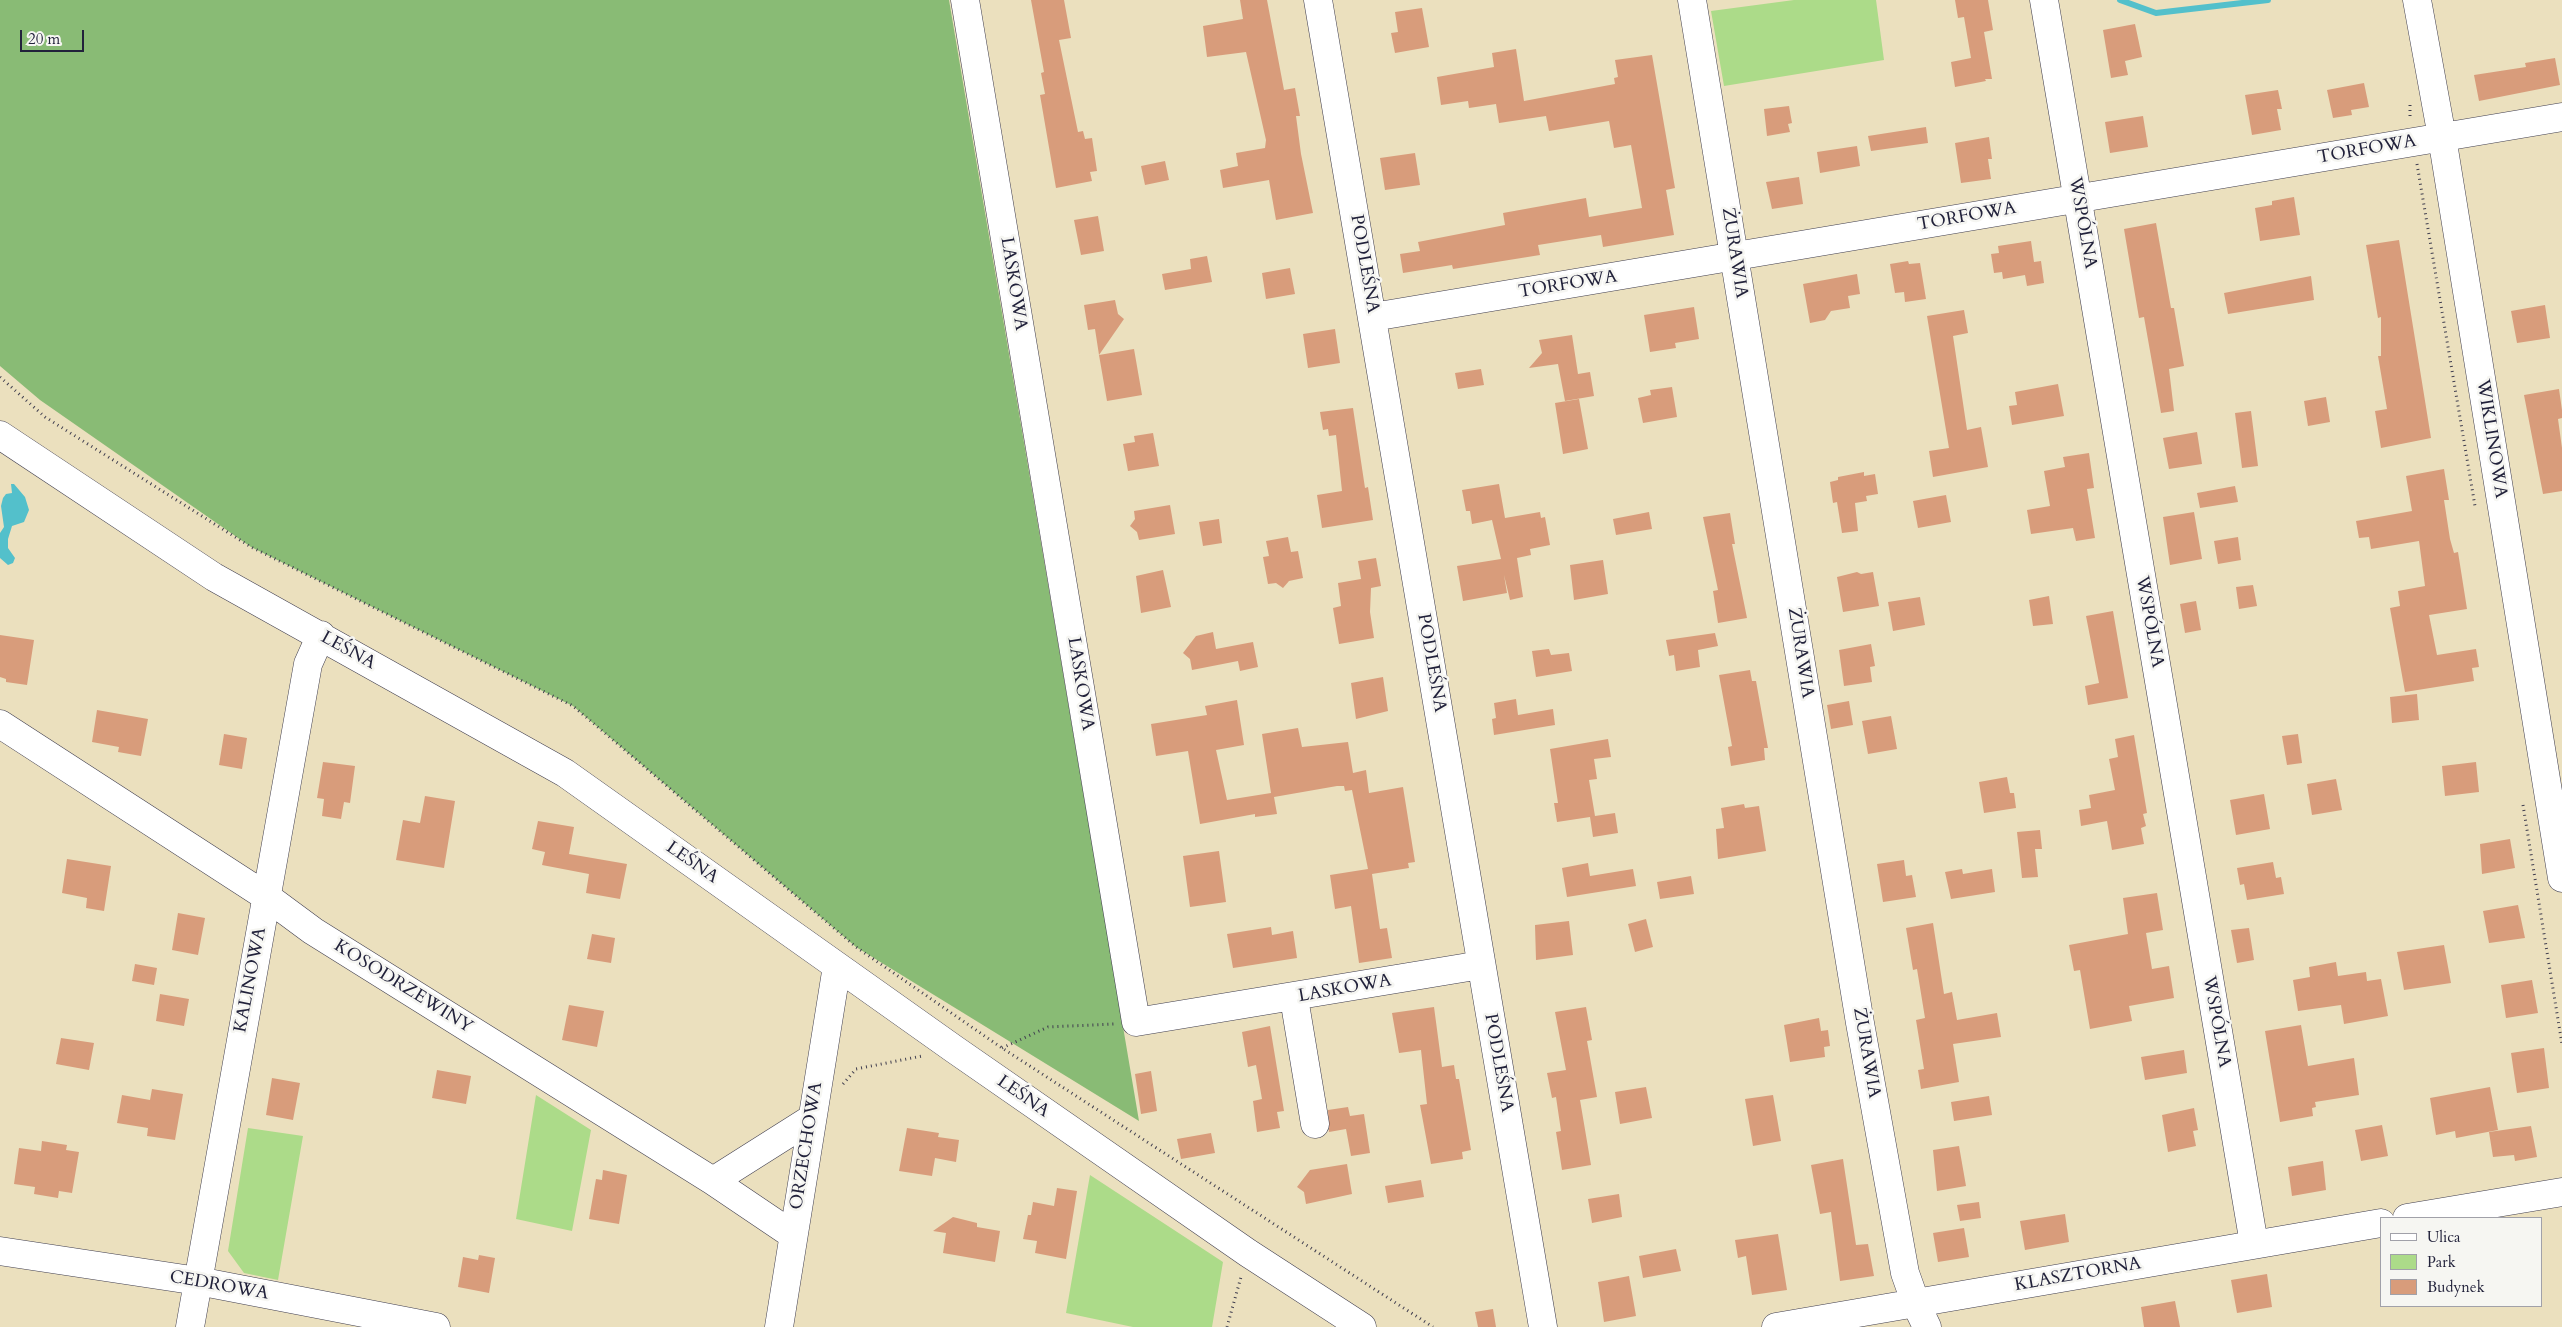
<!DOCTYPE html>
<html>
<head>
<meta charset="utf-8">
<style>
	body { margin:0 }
	#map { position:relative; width:2562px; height:1327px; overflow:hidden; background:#ebe0be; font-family:Cardo,serif }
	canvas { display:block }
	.legend { position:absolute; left:2380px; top:1217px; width:162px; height:90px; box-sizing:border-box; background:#f6f6f2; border:1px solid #a1a1a9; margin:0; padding:6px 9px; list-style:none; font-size:15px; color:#22223b }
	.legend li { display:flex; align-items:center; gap:10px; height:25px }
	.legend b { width:25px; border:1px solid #a1a1a9 }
	.scale { position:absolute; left:20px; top:30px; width:64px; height:22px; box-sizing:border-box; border:2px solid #22223b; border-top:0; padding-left:6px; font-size:15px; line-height:18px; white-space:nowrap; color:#22223b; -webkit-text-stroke:4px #f6f6f2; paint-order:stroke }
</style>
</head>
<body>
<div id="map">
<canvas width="2562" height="1327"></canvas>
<ul class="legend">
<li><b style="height:6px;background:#fff"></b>Ulica</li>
<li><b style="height:14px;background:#acdb89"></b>Park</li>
<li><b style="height:14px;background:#d89c7b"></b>Budynek</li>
</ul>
<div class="scale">20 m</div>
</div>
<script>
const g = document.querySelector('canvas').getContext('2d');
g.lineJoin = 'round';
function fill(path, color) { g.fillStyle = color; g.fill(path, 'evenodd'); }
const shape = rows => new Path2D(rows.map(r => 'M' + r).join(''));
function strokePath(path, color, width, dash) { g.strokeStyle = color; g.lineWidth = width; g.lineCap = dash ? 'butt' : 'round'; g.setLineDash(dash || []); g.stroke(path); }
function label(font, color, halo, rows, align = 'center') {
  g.font = font + ' Cardo,serif'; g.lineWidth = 5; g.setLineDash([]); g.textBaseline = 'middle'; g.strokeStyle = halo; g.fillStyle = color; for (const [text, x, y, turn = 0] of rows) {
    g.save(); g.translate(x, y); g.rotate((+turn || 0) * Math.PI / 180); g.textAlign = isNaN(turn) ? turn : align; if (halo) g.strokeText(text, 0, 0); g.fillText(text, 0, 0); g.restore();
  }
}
const green = shape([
	[1794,0,1876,0,1884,60,1724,86,1711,11],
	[536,1095,591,1130,572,1231,516,1219],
	[248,1128,303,1136,278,1280,244,1273,228,1251],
	[1090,1175,1223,1262,1212,1327,1133,1327,1066,1313]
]);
const forest = shape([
	[0,0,949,0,1139,1121,856,947,573,706,251,547,40,400,0,366]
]);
const water = shape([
	[11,484,14,484,25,497,29,510,24,522,12,526,8,539,8,548,15,558,13,563,8,565,0,558,0,533,4,527,1,506,3,498,6,494,12,493]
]);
const stream = shape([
	[2120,0,2156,13,2268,0]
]);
const building = shape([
	[1031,0,1064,0,1071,38,1059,40,1078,132,1083,131,1085,139,1092,138,1097,171,1090,172,1092,181,1056,188,1040,95,1045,94,1041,73,1044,72],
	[1240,0,1267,0,1284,90,1295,88,1300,116,1296,116,1301,154,1313,213,1276,220,1269,180,1223,188,1220,170,1238,166,1236,153,1265,148,1266,140,1246,52,1207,57,1203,26,1243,19],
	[1955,0,1988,0,1993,30,1984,32,1992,79,1985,79,1986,81,1955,87,1951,62,1971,58,1964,17,1958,18],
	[1422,8,1429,47,1395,53,1391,33,1398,32,1395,12],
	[2135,24,2142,57,2125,61,2128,75,2111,78,2103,30],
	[1516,49,1524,101,1615,84,1614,78,1618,77,1615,60,1652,55,1675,188,1666,190,1674,235,1603,247,1601,235,1538,245,1540,255,1453,269,1452,265,1403,273,1400,254,1420,251,1418,242,1505,225,1503,213,1586,198,1589,217,1642,208,1631,145,1614,148,1609,121,1549,131,1546,116,1499,123,1496,104,1469,108,1468,101,1441,105,1437,77,1494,67,1492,53],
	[2555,58,2560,85,2479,101,2474,75,2526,67,2525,63],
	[2364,83,2369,107,2351,110,2352,115,2333,118,2327,90],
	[2278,90,2282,109,2277,109,2281,130,2252,135,2245,95],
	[1789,106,1792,123,1788,124,1790,132,1767,136,1764,109],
	[2143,116,2148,147,2110,153,2105,122],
	[1926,127,1928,143,1871,151,1868,136],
	[1989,137,1992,159,1988,159,1991,179,1961,183,1955,143],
	[1857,146,1860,166,1820,173,1817,152],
	[1415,153,1420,185,1385,190,1380,158],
	[1165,161,1169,180,1145,185,1141,166],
	[1799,177,1803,204,1772,209,1766,182],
	[2294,197,2300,235,2260,241,2255,208,2272,205,2272,201],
	[1098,216,1104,251,1081,255,1074,220],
	[2156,223,2171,308,2174,308,2184,366,2169,369,2174,411,2161,413,2144,317,2139,318,2124,229],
	[2399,240,2431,438,2381,448,2375,411,2387,409,2378,356,2381,356,2381,317,2378,318,2366,245],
	[2031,241,2034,262,2041,261,2044,283,2027,286,2025,275,2003,279,2002,272,1994,273,1991,254,1999,253,1998,246],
	[1207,256,1212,282,1165,290,1162,274,1191,269,1190,259],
	[1908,261,1909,264,1920,263,1926,299,1905,302,1904,292,1895,293,1890,264],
	[1290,268,1295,294,1266,299,1262,273],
	[1857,274,1860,294,1848,296,1850,308,1831,311,1825,320,1810,323,1803,284],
	[2311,276,2314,300,2228,314,2224,293],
	[1115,300,1118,314,1124,319,1099,355,1095,329,1088,330,1084,305],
	[2545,305,2550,338,2517,343,2511,311],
	[1694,307,1699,339,1675,343,1676,348,1650,352,1644,315],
	[1964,310,1968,333,1953,336,1967,430,1981,427,1988,467,1933,477,1929,451,1949,448,1927,316],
	[1335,329,1340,363,1308,368,1303,334],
	[1572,335,1578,374,1590,372,1594,396,1565,401,1558,364,1529,368,1542,353,1539,340],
	[1134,349,1142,395,1107,401,1099,355],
	[1481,369,1484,385,1458,389,1455,373],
	[2058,384,2064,416,2012,425,2009,406,2017,405,2015,392],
	[1672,387,1677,417,1643,423,1638,398,1651,395,1650,390],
	[2559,389,2562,410,2562,418,2558,419,2562,448,2562,491,2543,494,2524,395],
	[2326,397,2330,422,2308,426,2304,401],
	[1579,399,1588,449,1563,454,1555,403],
	[1353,408,1365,488,1368,487,1373,520,1322,528,1317,495,1342,491,1336,435,1329,436,1328,429,1323,430,1320,412],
	[2251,411,2258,466,2242,468,2235,413],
	[2197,432,2202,464,2169,469,2163,438],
	[1153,433,1159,466,1128,471,1123,444,1135,442,1134,436],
	[2089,453,2094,488,2087,489,2095,538,2076,541,2073,528,2031,534,2027,510,2050,506,2044,471,2065,467,2063,457],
	[2444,469,2449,500,2444,500,2450,539,2454,553,2458,552,2467,609,2429,615,2437,655,2476,649,2479,667,2472,668,2474,681,2405,692,2390,608,2400,606,2398,591,2425,586,2419,541,2371,549,2369,537,2359,538,2356,521,2412,511,2406,476],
	[1864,472,1864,476,1875,474,1878,494,1866,496,1867,501,1855,503,1858,531,1842,533,1837,502,1833,503,1830,482,1838,480,1838,477],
	[1499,484,1505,518,1540,512,1541,518,1545,517,1550,545,1530,549,1531,555,1517,558,1523,597,1510,600,1504,575,1507,593,1463,601,1457,566,1501,559,1492,520,1472,524,1470,511,1466,511,1462,490],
	[2235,486,2238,502,2200,508,2197,493],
	[1946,495,1951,522,1918,528,1913,501],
	[1170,505,1175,534,1139,540,1137,532,1130,526,1135,519,1134,511],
	[1649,512,1652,529,1616,535,1613,519],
	[2194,512,2202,559,2170,565,2163,517],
	[1730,513,1735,544,1732,544,1747,618,1718,623,1713,591,1718,590,1703,517],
	[1219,519,1222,543,1203,546,1199,522],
	[1288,537,1291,552,1298,551,1303,578,1289,581,1283,588,1276,583,1268,584,1263,557,1269,556,1266,541],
	[2238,537,2241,560,2218,564,2214,541],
	[1376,558,1381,586,1371,588,1370,612,1374,638,1339,644,1333,608,1341,606,1338,583,1361,579,1358,561],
	[1603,560,1608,594,1574,600,1570,565],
	[1163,570,1171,607,1141,613,1136,576],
	[1857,572,1861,574,1873,572,1879,606,1843,612,1837,577],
	[2253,585,2257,606,2239,609,2236,587],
	[2049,596,2053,624,2033,626,2029,600],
	[1920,597,1925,625,1893,631,1888,602],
	[2196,601,2201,630,2185,633,2180,604],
	[2113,611,2128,698,2088,705,2085,686,2099,683,2086,616],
	[1213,632,1216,649,1253,642,1258,667,1240,671,1238,661,1192,670,1190,659,1183,653,1196,636],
	[1715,633,1718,646,1698,650,1700,667,1676,671,1674,655,1669,656,1666,640],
	[0,635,34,640,27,685,6,682,6,679,0,677],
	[1871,644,1875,666,1870,667,1872,682,1844,686,1839,650],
	[1549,649,1551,655,1569,653,1572,671,1536,677,1532,651],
	[1750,670,1752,681,1756,681,1768,748,1764,748,1765,760,1731,766,1728,747,1732,746,1719,675],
	[1383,677,1388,711,1356,719,1351,683],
	[2417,694,2419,720,2392,723,2390,697],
	[1516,699,1518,715,1553,709,1555,725,1494,735,1492,719,1496,718,1494,703],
	[1237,700,1244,745,1216,750,1227,800,1271,793,1262,734,1298,728,1302,747,1348,742,1353,773,1366,770,1369,793,1403,787,1415,862,1408,863,1409,868,1372,874,1380,929,1387,928,1392,958,1359,963,1351,906,1335,909,1330,875,1368,869,1352,790,1345,791,1344,786,1337,786,1274,797,1277,814,1255,817,1255,814,1200,824,1188,751,1156,756,1151,724,1207,715,1205,706],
	[1849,701,1853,725,1831,729,1827,705],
	[97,710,148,719,141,756,118,752,119,747,92,742],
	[1891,716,1897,749,1868,754,1862,721],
	[224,734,247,738,242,769,219,765],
	[2298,734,2302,763,2287,765,2282,736],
	[2134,735,2147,813,2143,814,2146,826,2141,828,2144,844,2112,850,2107,821,2081,826,2079,810,2091,808,2089,795,2115,790,2109,759,2118,757,2115,739],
	[1608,739,1611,757,1594,759,1597,779,1589,780,1595,816,1615,813,1618,833,1593,837,1590,817,1557,822,1554,803,1558,803,1550,749],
	[323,762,355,766,350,803,344,802,341,819,322,816,324,799,317,798],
	[2476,762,2479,792,2445,796,2442,766],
	[2007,777,2010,793,2014,793,2016,808,1984,813,1979,782],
	[2336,779,2342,810,2312,815,2307,784],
	[2264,794,2270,829,2236,835,2230,800],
	[425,796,455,801,444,868,396,860,403,820,420,823],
	[1744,804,1745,808,1759,806,1766,851,1718,859,1716,829,1724,828,1721,808],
	[538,821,574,827,569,854,627,864,620,899,586,893,589,874,542,865,545,852,532,849],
	[2040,830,2042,849,2035,849,2038,877,2022,878,2017,832],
	[2510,839,2515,868,2482,874,2480,844],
	[1219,851,1226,902,1190,907,1183,856],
	[67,859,111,866,104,911,86,908,87,898,62,893],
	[1904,860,1906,876,1912,875,1916,897,1883,902,1877,864],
	[2273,862,2276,878,2281,877,2284,894,2247,900,2244,884,2240,885,2237,868],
	[1588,863,1590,876,1633,869,1636,886,1567,897,1562,868],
	[1962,869,1963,874,1992,869,1995,892,1951,899,1945,872],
	[1691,876,1694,894,1660,899,1657,882],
	[2157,893,2163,930,2146,933,2152,969,2169,966,2174,998,2129,1006,2132,1021,2090,1029,2080,970,2074,971,2069,945,2128,934,2123,898],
	[2518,905,2525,938,2489,943,2483,911],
	[178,913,205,918,198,955,172,950],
	[1646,919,1653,947,1635,952,1628,924],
	[1569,921,1573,955,1536,960,1535,925],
	[1933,923,1944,994,1952,992,1957,1020,1997,1013,2001,1037,1953,1044,1959,1082,1921,1089,1918,1070,1924,1069,1916,1020,1925,1018,1917,969,1913,970,1906,928],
	[1271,927,1272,935,1293,931,1297,958,1233,968,1227,934],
	[2249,928,2254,960,2237,963,2231,930],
	[592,934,615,938,611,963,587,959],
	[2444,945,2451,983,2404,990,2397,952],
	[2336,962,2338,976,2366,972,2367,981,2381,979,2388,1016,2344,1024,2341,1005,2298,1011,2293,980,2310,977,2309,967],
	[135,964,157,968,154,985,132,981],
	[2532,980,2538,1013,2506,1018,2501,985],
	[160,994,189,999,184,1026,156,1021],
	[569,1005,604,1011,597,1047,562,1040],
	[1434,1007,1442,1067,1454,1065,1456,1079,1459,1079,1471,1150,1462,1152,1463,1159,1431,1164,1420,1105,1427,1104,1421,1050,1399,1053,1392,1013],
	[1586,1007,1592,1040,1587,1041,1597,1097,1580,1100,1591,1165,1562,1170,1556,1132,1561,1131,1556,1097,1552,1098,1547,1073,1566,1070,1555,1012],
	[1819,1018,1821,1031,1828,1030,1830,1046,1824,1047,1825,1057,1790,1062,1784,1025],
	[2301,1025,2308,1066,2354,1058,2359,1095,2315,1102,2316,1107,2312,1108,2313,1116,2280,1122,2265,1031],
	[1270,1026,1284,1111,1277,1112,1280,1128,1257,1132,1253,1101,1262,1099,1256,1065,1248,1067,1242,1032],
	[61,1038,94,1043,89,1070,56,1064],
	[2544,1048,2549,1088,2517,1093,2511,1053],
	[2184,1050,2187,1073,2145,1080,2141,1057],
	[437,1070,471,1076,466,1104,432,1098],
	[1151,1071,1157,1111,1141,1114,1135,1074],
	[272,1078,300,1083,293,1120,266,1115],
	[1646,1087,1652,1118,1620,1124,1615,1092],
	[2490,1087,2498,1130,2456,1138,2455,1131,2436,1135,2430,1098],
	[152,1089,183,1094,175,1140,147,1136,148,1128,117,1123,122,1095,150,1100],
	[1773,1095,1781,1141,1753,1146,1745,1099],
	[1989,1096,1992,1115,1954,1121,1951,1102],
	[1348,1107,1350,1116,1364,1114,1370,1153,1351,1156,1346,1129,1329,1132,1328,1110],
	[2194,1108,2198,1130,2193,1131,2196,1146,2168,1152,2162,1115],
	[2382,1125,2388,1156,2361,1161,2355,1130],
	[2531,1126,2537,1157,2515,1161,2514,1155,2493,1157,2489,1132],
	[907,1128,939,1133,938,1137,959,1140,956,1162,935,1158,932,1176,899,1171],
	[1211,1133,1215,1153,1181,1159,1177,1139],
	[42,1141,67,1145,66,1150,79,1152,72,1193,59,1191,58,1198,34,1194,35,1187,14,1184,19,1148,41,1151],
	[1959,1146,1966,1186,1937,1191,1933,1150],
	[1843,1159,1856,1245,1868,1244,1874,1276,1840,1281,1831,1212,1820,1214,1811,1165],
	[2323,1161,2326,1190,2292,1196,2288,1167],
	[1347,1164,1352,1194,1306,1204,1304,1192,1297,1187,1310,1170],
	[603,1170,627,1175,619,1224,589,1219,596,1179,602,1180],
	[1421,1180,1424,1197,1388,1203,1385,1186],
	[1057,1188,1077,1191,1066,1259,1035,1253,1037,1241,1023,1239,1028,1215,1031,1215,1033,1202,1054,1206],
	[1619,1194,1622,1217,1592,1223,1588,1199],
	[1979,1202,1981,1218,1960,1221,1957,1205],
	[2065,1214,2069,1242,2025,1250,2020,1221],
	[953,1217,977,1223,977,1227,1000,1231,995,1262,943,1253,946,1233,933,1231],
	[1964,1228,1969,1257,1938,1262,1933,1233],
	[1778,1234,1787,1290,1752,1295,1746,1256,1738,1258,1735,1240],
	[1676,1249,1681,1271,1643,1278,1639,1256],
	[479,1255,495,1258,489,1293,458,1287,463,1257,478,1260],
	[2267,1274,2272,1307,2237,1313,2231,1280],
	[1629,1276,1636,1316,1604,1322,1598,1282],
	[2175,1301,2180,1327,2144,1327,2141,1307],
	[1493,1309,1496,1327,1478,1327,1475,1312]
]);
const path = shape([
	[2410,105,2410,118],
	[2417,164,2475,506],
	[0,377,45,417,251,547,573,706,856,947,1002,1048,1433,1327],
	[2523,805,2562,1044],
	[1002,1048,1048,1027,1114,1024],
	[843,1084,856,1069,922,1056],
	[1227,1327,1241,1277]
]);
const minor = shape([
	[965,0,1136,1022,1481,965],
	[1318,0,1543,1327],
	[1692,0,1860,1023,1905,1273,1916,1304,1927,1327],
	[2044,0,2254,1244],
	[2417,0,2442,137,2562,878],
	[1373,317,2562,117],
	[0,435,214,577,565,773,954,1049,1248,1253,1362,1327],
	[0,724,267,897,313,931,713,1181,811,1119],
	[1294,998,1315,1124],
	[713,1181,793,1235],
	[2407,1218,2562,1192],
	[0,1251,198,1281,436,1327],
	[190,1327,308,664,321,635],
	[779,1327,837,966],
	[1776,1327,2381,1223]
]);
const streetNames = [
	["TORFOWA",2367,150,-10],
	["TORFOWA",1967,217,-10],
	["WSPÓLNA",2082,223,80],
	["ŻURAWIA",1734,253,81],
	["PODLEŚNA",1364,264,80],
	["LASKOWA",1013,284,81],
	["TORFOWA",1568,285,-9],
	["WIKLINOWA",2491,439,81],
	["WSPÓLNA",2149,622,80],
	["LEŚNA",348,651,29],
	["ŻURAWIA",1800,653,81],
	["PODLEŚNA",1431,663,80],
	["LASKOWA",1080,684,81],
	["LEŚNA",692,863,35],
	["KALINOWA",251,980,-79],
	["KOSODRZEWINY",403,987,32],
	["LASKOWA",1345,989,-10],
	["WSPÓLNA",2216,1022,80],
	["ŻURAWIA",1866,1053,80],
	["PODLEŚNA",1498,1063,80],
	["LEŚNA",1023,1097,35],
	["ORZECHOWA",807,1146,-81],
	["KLASZTORNA",2078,1275,-10],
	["CEDROWA",219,1286,10]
];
fill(green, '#acdb89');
fill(forest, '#89bb75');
fill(water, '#53c0cb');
strokePath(stream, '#53c0cb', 6);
fill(building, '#d89c7b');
strokePath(minor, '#403e4f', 29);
strokePath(path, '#403e4f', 3, [1, 4]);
strokePath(minor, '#fff', 28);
label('18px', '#22223b', '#f6f6f2', streetNames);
</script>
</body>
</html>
